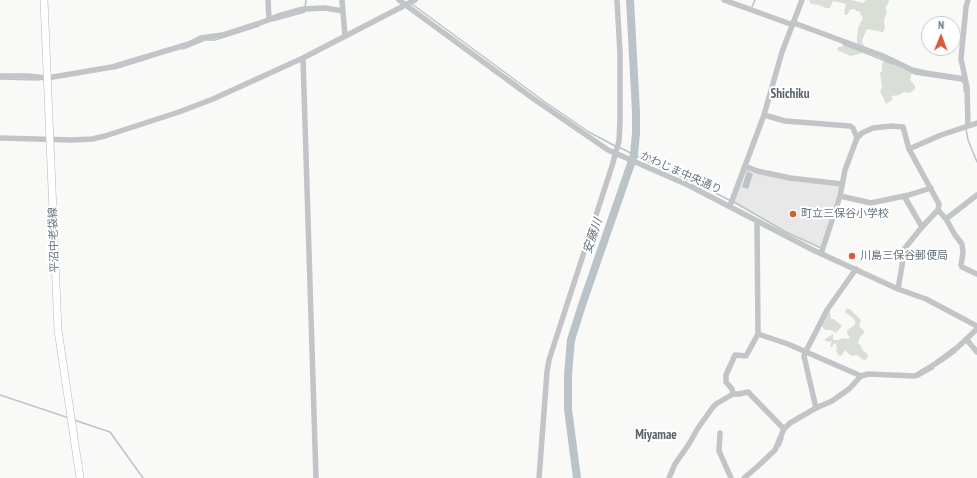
<!DOCTYPE html>
<html>
<head>
<meta charset="utf-8">
<style>
	body { margin:0 }
	#map { position:relative; width:977px; height:478px; overflow:hidden; background:#f9f9f7; font-family:"PT Sans Narrow",sans-serif }
	canvas { display:block }
	.north { position:absolute; left:921px; top:16px; width:40px; height:40px; box-sizing:border-box; background:#fff; border:1px solid #c2c8cc; border-radius:50%; rotate:1deg; font-size:11px; font-weight:700; line-height:16px; text-align:center; color:#66757f }
	.north::after { content:''; display:block; margin:auto; width:14px; height:18px; background:#d55b3b; clip-path:polygon(50% 0,100% 100%,50% 72%,0 100%) }
</style>
</head>
<body>
<div id="map">
<canvas width="977" height="478"></canvas>
<div class="north">N</div>
</div>
<script>
const g = document.querySelector('canvas').getContext('2d');
g.lineJoin = 'round';
function fill(path, color) { g.fillStyle = color; g.fill(path, 'evenodd'); }
const shape = rows => new Path2D(rows.map(r => 'M' + r).join(''));
function strokePath(path, color, width, dash) { g.strokeStyle = color; g.lineWidth = width; g.lineCap = dash ? 'butt' : 'round'; g.setLineDash(dash || []); g.stroke(path); }
function label(font, color, halo, rows, align = 'center') {
  g.font = font + ' "PT Sans Narrow","Noto Sans JP",sans-serif'; g.lineWidth = 4; g.setLineDash([]); g.textBaseline = 'middle'; g.strokeStyle = halo; g.fillStyle = color; for (const [text, x, y, turn = 0] of rows) {
    g.save(); g.translate(x, y); g.rotate((+turn || 0) * Math.PI / 180); g.textAlign = isNaN(turn) ? turn : align; if (halo) g.strokeText(text, 0, 0); g.fillText(text, 0, 0); g.restore();
  }
}
const built = shape([
	[746,169,794,181,838,186,839,188,821,248,799,239,733,203]
]);
const green = shape([
	[809,0,851,0,863,3,866,0,889,0,889,2,885,8,887,11,884,21,885,28,883,32,867,29,862,40,862,42,864,45,862,53,851,56,846,54,837,50,838,47,842,47,845,43,857,47,857,37,858,28,863,18,861,15,860,12,857,11,854,9,850,10,847,15,845,15,844,13,846,4,833,1,830,8,826,8,819,5,811,4],
	[887,60,894,63,903,69,906,69,912,71,910,80,915,86,915,89,910,93,904,92,899,95,892,96,892,100,886,104,880,91,882,87,880,73,882,71,882,64,883,62],
	[846,309,850,309,861,320,859,326,864,331,864,333,860,337,858,343,861,346,863,351,867,353,868,357,865,360,862,359,857,355,851,356,845,350,842,355,839,356,836,351,837,349,836,344,834,343,832,347,830,347,832,340,830,342,825,341,825,339,833,334,833,339,834,340,839,340,842,338,848,339,850,338,847,333,847,331,855,324,855,321,854,319,845,312],
	[829,310,830,311,831,319,834,319,842,326,836,333,831,330,825,330,821,325]
]);
const water = shape([
	[747,171,753,174,748,189,742,187]
]);
const stream = shape([
	[412,4,545,102,589,132,615,146],
	[752,7,755,0],
	[305,8,306,0],
	[272,21,305,12],
	[843,44,893,64],
	[183,49,205,40,215,40,259,26],
	[114,69,150,58],
	[911,72,915,74,962,81,964,84,964,91],
	[0,79,39,80],
	[966,129,968,140,977,162],
	[619,147,646,161,702,186,731,201],
	[734,202,786,232,821,248],
	[942,362,956,352],
	[918,377,934,368],
	[0,395,69,418],
	[74,420,110,432,143,478],
	[780,446,783,438]
]);
const river = shape([
	[577,478,568,409,568,375,570,351,571,340,582,305,634,155,636,133,636,112,630,0]
]);
const minor = shape([
	[268,0,269,19],
	[342,0,345,36],
	[399,0,531,97,608,150,688,185,813,250,898,289,926,299,977,326],
	[724,0,793,25],
	[968,0,966,7,961,59,967,87,968,126],
	[794,23,883,56,912,70,925,73,965,79],
	[303,58,316,478],
	[0,76,28,76,47,78,112,67,189,44,201,38,222,35,263,22,278,16,303,9,325,8,343,11],
	[764,115,785,121,850,126,853,128,857,138],
	[0,138,71,140,92,139,105,136,179,112,213,99,303,58,415,0],
	[909,149,941,135,977,123],
	[745,166,757,171,790,178,842,184],
	[840,196,871,203,909,195,931,188],
	[904,196,922,227],
	[730,206,764,115,782,52,802,0],
	[938,210,946,219,955,235,962,244,963,253,961,265,962,267,977,274],
	[946,219,977,195],
	[758,221,757,224,758,334],
	[821,254,840,196,845,170,857,138,862,133,873,128,892,126,903,127,909,149,939,204,938,210,936,212,922,227,905,248,898,289],
	[967,340,977,352],
	[733,394,732,389,726,382,726,375,735,355,746,356,758,334,788,344,861,376],
	[816,408,804,356,805,353,827,310,856,269],
	[720,433,719,451,731,478],
	[539,478,547,372,549,360,612,166,619,141,620,121,620,53,617,0],
	[669,478,675,464,689,444,698,428,713,407,716,404,733,394,739,394,748,392,784,429],
	[744,478,757,467,775,450,784,429,790,423,816,408,832,401,849,389,861,376,868,374,915,376,935,364,958,347,977,329]
]);
const major = shape([
	[44,0,58,330,80,478]
]);
const markers = [
	[793,214,4,"#d55b3b"],
	[852,256,4,"#d55b3b"]
];
const streetNames = [
	["かわじま中央通り",681,173,24],
	["平沼中老袋線",54,240,-92]
];
const poiNames = [
	["町立三保谷小学校",801,214],
	["川島三保谷郵便局",860,256]
];
const waterNames = [
	["安藤川",593,236,-71]
];
const quarterNames = [
	["Shichiku",790,94],
	["Miyamae",656,435]
];
fill(built, '#e7e8e7');
fill(green, '#d9ded7');
fill(water, '#bac4c8');
strokePath(stream, '#bac4c8', 1.5);
strokePath(river, '#bac4c8', 8);
strokePath(major, '#b4b9bc', 8);
strokePath(minor, '#c1c5c8', 5.5);
strokePath(major, '#fff', 7);
for (const [x, y, r, color] of markers) { const dot = new Path2D(); dot.arc(x, y, r, 0, 2 * Math.PI); g.fillStyle = color; g.fill(dot); strokePath(dot, '#fff', 1.5); }
label('11px', '#66757f', '#fff', streetNames);
label('11px', '#66757f', '#fff', poiNames, 'left');
label('italic 12px', '#617379', '#fff', waterNames);
label('bold 13px', '#58636b', '#fff', quarterNames);
</script>
</body>
</html>
